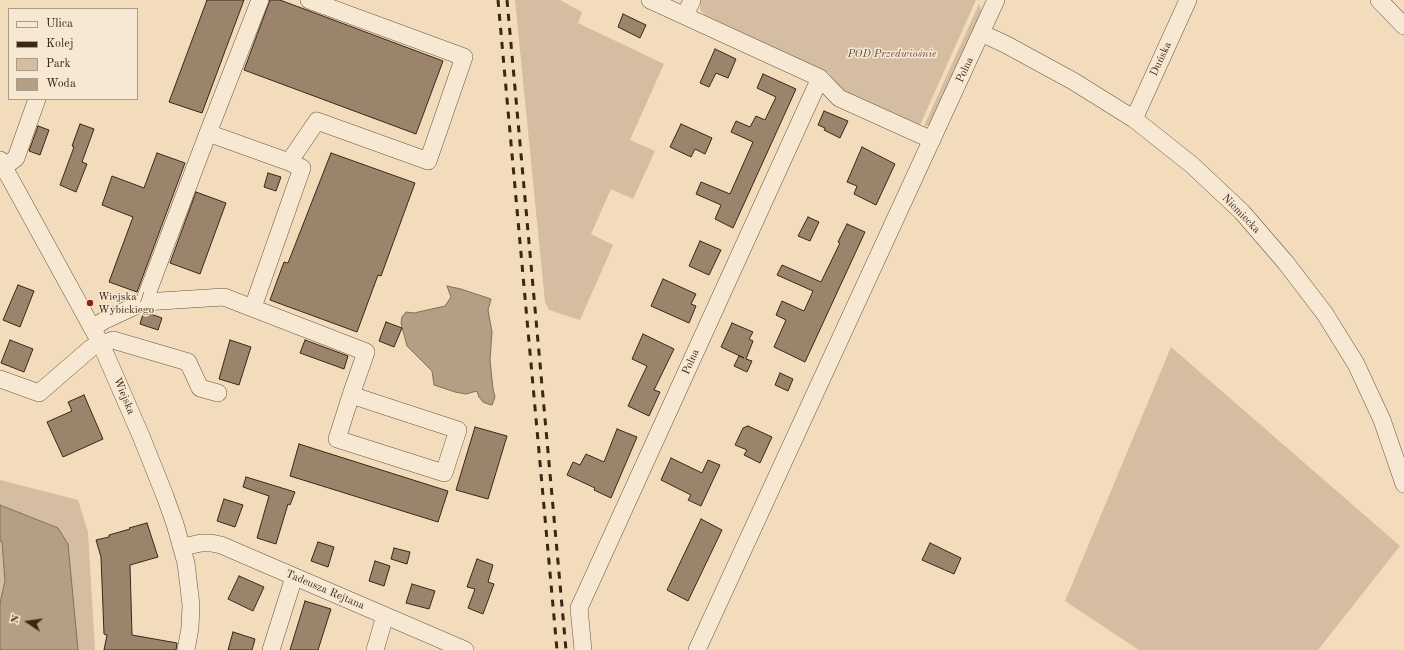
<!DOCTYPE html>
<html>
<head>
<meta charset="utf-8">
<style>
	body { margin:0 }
	#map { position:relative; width:1404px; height:650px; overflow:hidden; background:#f3dcbc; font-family:"Old Standard TT",serif }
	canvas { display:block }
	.legend { position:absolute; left:8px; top:8px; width:130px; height:92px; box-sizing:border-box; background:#f7e8d3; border:1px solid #ab9b87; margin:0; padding:5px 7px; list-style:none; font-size:12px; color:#3a2716 }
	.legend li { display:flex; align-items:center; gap:8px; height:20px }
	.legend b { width:20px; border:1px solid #ab9b87 }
	.north { position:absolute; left:8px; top:602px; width:40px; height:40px; -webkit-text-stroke:3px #f7e8d3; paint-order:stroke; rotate:283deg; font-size:11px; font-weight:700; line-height:16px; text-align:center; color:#3a2716 }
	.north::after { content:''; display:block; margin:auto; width:14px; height:18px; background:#3a2716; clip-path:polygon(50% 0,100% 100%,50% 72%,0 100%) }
</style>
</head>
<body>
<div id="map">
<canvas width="1404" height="650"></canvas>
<ul class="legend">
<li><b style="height:5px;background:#f7e8d3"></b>Ulica</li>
<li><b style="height:5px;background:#3a2716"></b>Kolej</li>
<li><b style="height:11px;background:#d4bda0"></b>Park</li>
<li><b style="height:11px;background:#b49e84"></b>Woda</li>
</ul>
<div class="north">N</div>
</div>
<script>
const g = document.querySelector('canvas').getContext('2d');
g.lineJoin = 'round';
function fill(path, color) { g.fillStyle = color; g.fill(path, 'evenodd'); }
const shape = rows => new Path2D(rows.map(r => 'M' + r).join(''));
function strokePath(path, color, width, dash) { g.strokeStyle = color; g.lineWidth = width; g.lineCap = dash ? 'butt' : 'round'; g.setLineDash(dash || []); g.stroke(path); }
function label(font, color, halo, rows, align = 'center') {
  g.font = font + ' "Old Standard TT",serif'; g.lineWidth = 3; g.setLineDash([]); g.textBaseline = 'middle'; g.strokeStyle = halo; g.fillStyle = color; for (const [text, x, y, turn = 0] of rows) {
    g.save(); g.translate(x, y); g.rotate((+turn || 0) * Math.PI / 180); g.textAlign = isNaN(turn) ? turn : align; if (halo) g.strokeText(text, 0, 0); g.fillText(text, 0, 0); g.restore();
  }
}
const green = shape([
	[515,0,560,0,582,12,578,23,664,64,630,140,655,151,633,199,611,189,591,234,613,245,580,320,549,310,545,302],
	[700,0,976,0,920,125,842,90,829,73,705,16,700,9],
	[979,4,982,12,930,125,924,126],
	[1171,347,1400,546,1318,650,1139,650,1065,601],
	[0,480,78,500,88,532,95,650,78,650,68,544,58,528,0,505],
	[0,541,2,542,5,581,0,603]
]);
const water = shape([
	[447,286,461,289,491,299,488,310,492,332,490,360,493,389,495,397,492,405,488,404,483,402,479,397,477,391,466,394,455,392,434,385,432,371,407,346,401,323,402,317,406,312,414,313,445,306,451,297,447,286],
	[0,505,58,528,68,544,78,650,0,650,0,603,5,581,2,542,0,541,0,505]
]);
const building = shape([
	[207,0,244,0,202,113,169,102,207,0],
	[270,0,280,0,443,61,416,134,244,70,270,0],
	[623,14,646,25,640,38,618,27,623,14],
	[715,49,736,59,728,78,716,73,709,87,700,83,715,49],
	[763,74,796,89,733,228,715,219,721,205,696,194,701,182,730,194,753,142,731,132,736,121,750,127,756,116,765,120,776,97,757,88,763,74],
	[824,111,848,121,840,138,824,130,825,128,818,125,824,111],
	[80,124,94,129,82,162,87,164,76,192,60,185,74,147,72,146,80,124],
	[681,124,712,138,705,154,695,149,691,157,670,147,681,124],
	[38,126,49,130,40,155,29,151,38,126],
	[862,147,895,164,876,205,854,194,857,186,847,182,862,147],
	[157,153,185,163,137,292,109,282,133,217,102,205,112,176,144,188,157,153],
	[331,153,415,183,381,276,378,275,357,332,270,300,284,262,288,263,331,153],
	[268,173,281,177,276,191,264,187,268,173],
	[196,192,226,203,200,274,170,263,196,192],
	[808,217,819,222,810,241,798,236,808,217],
	[847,224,865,232,805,362,774,347,786,320,776,315,782,301,804,311,813,291,777,275,782,265,821,282,840,243,838,242,847,224],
	[700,241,721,250,709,275,689,266,700,241],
	[663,279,696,294,691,304,696,306,689,323,651,306,663,279],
	[18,285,34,291,20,327,3,320,18,285],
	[145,312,162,318,158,330,140,324,143,314,145,312],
	[386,322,402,328,394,347,379,341,386,322],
	[732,323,753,332,749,339,753,341,746,359,752,361,747,372,734,366,739,356,744,358,721,347,732,323],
	[643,334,674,349,654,390,660,392,649,416,628,406,647,366,632,359,643,334],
	[10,340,33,349,24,372,1,363,10,340],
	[230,340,251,347,239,385,219,379,230,340],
	[305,340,348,356,344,369,300,353,305,340],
	[780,373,793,379,788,391,775,385,780,373],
	[84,395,103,439,63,457,47,422,72,411,68,402,84,395],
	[748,426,772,437,760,463,744,455,747,450,735,445,743,428,748,426],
	[475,427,507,436,488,499,456,490,475,427],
	[617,429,637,437,611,498,594,490,595,488,567,475,573,462,580,465,586,454,604,462,617,429],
	[299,444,448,491,438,522,290,476,299,444],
	[671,458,702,473,708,460,720,465,701,506,688,500,691,495,661,480,671,458],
	[246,477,295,492,290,505,288,504,276,544,257,538,269,496,243,487,246,477],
	[224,499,243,505,235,527,217,521,224,499],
	[701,519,722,530,688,601,667,590,701,519],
	[147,523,158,557,130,565,132,635,177,643,176,650,104,650,107,635,104,634,101,557,96,540,109,537,109,535,130,529,129,528,147,523],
	[318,542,334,547,328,567,311,561,318,542],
	[930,543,961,558,954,574,922,560,930,543],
	[394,548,410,552,407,564,391,559,394,548],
	[477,559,493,565,488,582,494,584,483,614,468,608,475,589,467,587,477,559],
	[375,561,390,566,384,586,369,581,375,561],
	[239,576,264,587,253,611,228,599,239,576],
	[412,584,435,591,429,609,406,603,412,584],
	[305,601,331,609,318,650,290,650,305,601],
	[233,632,255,639,252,650,228,650,233,632]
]);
const minor = shape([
	[650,0,820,78,839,98,932,140],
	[1379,0,1404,26],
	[685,16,692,0],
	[981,33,1005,44,1073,81,1134,119,1192,165,1242,212,1286,263,1325,314,1356,364,1382,420,1404,484],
	[1134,119,1188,0],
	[208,133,260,0],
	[0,160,101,344,141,436,165,496,175,524,186,563,191,605,190,628,186,650],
	[4,167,16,158,37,99],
	[144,302,208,133,289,162,317,121,428,161,464,57,309,0],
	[253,307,302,168,289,162],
	[92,328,105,320,144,302,224,297,366,352,351,395,458,430,444,473,337,439,351,395],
	[0,379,39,393,91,348,113,340,188,362,200,388,218,393],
	[183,547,201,543,211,543,221,545,465,650],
	[271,650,294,577],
	[375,650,385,616],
	[583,650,579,608,820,78],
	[697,650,996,0]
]);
const rail = shape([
	[498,0,557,650],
	[507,0,566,650]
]);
const markers = [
	[90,303,4,"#8f2418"]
];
const parkNames = [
	["POD Przedwiośnie",892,54]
];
const streetNames = [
	["Duńska",1161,59,-65],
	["Polna",965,70,-65],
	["Niemiecka",1241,214,46],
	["Polna",691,362,-66],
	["Wiejska",124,396,67],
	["Tadeusza Rejtana",325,590,23]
];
const poiNames = [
	["Wiejska /",98,297],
	["Wybickiego",98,310]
];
fill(green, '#d4bda0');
fill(water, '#b49e84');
strokePath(water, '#836e58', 1);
fill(building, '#9a856c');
strokePath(building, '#3a2716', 1);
strokePath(minor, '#685440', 18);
strokePath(minor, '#f7e8d3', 17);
strokePath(rail, '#3a2716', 3, [7, 7]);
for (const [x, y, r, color] of markers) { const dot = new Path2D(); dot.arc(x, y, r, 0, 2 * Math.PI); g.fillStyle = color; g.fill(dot); strokePath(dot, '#f7e8d3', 1.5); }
label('italic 11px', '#604c38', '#f7e8d3', parkNames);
label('11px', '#3a2716', '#f7e8d3', streetNames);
label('11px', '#3a2716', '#f7e8d3', poiNames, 'left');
</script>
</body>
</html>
